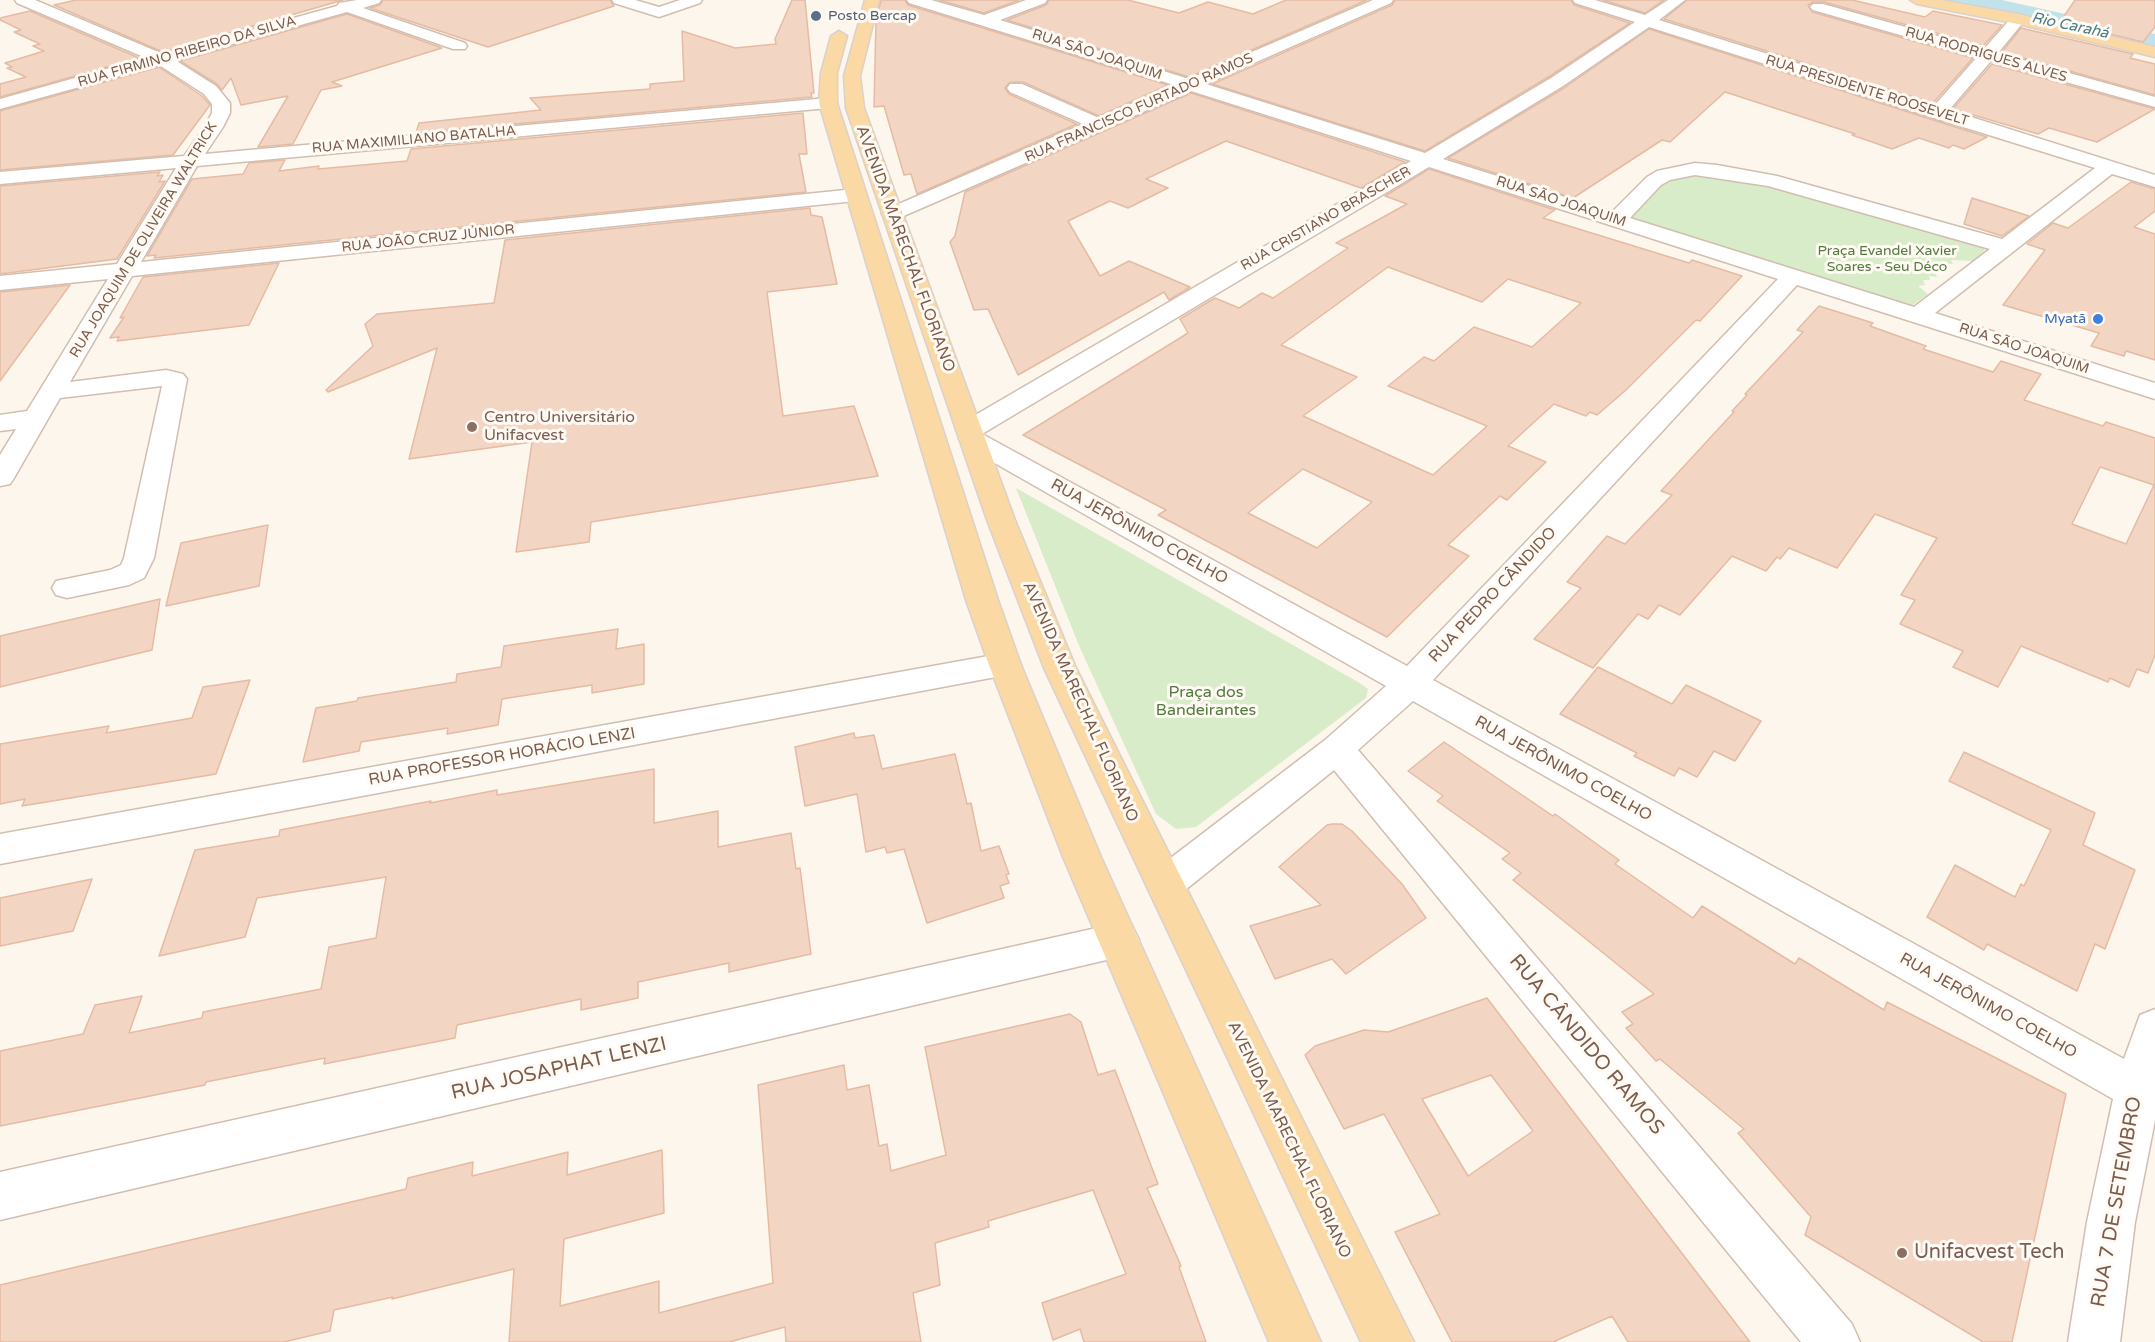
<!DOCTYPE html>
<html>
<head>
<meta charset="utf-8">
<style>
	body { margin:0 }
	canvas { display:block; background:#fdf6ec }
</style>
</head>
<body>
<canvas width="2155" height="1342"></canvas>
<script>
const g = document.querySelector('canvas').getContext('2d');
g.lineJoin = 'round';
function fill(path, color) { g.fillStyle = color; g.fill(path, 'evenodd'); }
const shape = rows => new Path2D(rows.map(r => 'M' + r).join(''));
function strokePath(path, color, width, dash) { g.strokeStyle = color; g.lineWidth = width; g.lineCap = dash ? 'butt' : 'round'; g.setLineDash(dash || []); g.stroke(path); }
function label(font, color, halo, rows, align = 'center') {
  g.font = font + ' "Varela Round",sans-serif'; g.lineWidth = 6; g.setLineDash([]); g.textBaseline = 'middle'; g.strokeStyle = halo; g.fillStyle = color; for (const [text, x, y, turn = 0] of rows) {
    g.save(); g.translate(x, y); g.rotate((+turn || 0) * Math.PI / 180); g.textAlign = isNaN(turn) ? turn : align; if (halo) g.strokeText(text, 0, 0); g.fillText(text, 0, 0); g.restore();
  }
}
const green = shape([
	[1934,0,1977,0,2087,23,2155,39,2155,48],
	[1687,176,1723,177,1761,184,1981,246,1985,250,1974,261,1951,260,1953,264,1946,264,1949,268,1940,268,1943,273,1935,272,1937,277,1929,276,1930,280,1923,280,1925,285,1918,286,1928,294,1911,306,1631,218,1662,183],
	[1016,488,1358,682,1368,689,1366,698,1196,827,1176,829,1156,814,1080,648]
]);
const river = shape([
	[1935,0,2002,0,2155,34,2155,54,2013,20,1950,9,1939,6,1935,0]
]);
const building = shape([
	[76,0,343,0,163,52,54,5,76,0],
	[383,0,610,0,614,6,488,47,370,8,380,5,383,0],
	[792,0,805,0,814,93,811,93,812,97,416,133,419,123,541,110,530,98,650,89,650,84,684,81,682,31,735,48,776,44,775,39,792,0],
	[881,0,905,0,908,5,1168,85,1099,116,1023,82,1010,82,1005,88,1009,94,1077,124,917,194,911,174,904,175,884,106,874,107,876,21,881,0],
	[939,0,1019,0,984,13,939,0],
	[1049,0,1128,0,1179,13,1208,2,1253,14,1286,0,1367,0,1189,77,1007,20,1046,5,1049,0],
	[1395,0,1571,0,1574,5,1630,23,1550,76,1425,151,1212,84,1392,5,1395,0],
	[1603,0,1664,0,1645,13,1603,0],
	[1687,0,1852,0,1925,17,1933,11,2002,25,1983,46,1824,2,1813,2,1808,5,1812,12,1973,58,1933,103,1664,19,1687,0],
	[2075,0,2155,0,2155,27,2143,42,2060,22,2075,0],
	[30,11,139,58,0,97,0,84,26,77,7,68,12,67,5,63,44,51,33,46,40,44,14,32,21,30,0,20,0,18,30,11],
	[347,14,442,48,332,82,342,86,321,90,293,144,258,147,288,96,241,105,231,78,222,90,217,84,180,61,347,14],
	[2021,28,2133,54,2130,58,2155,64,2155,95,2002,52,2021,28],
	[1649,29,1930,119,1987,137,1964,149,1953,145,1949,148,1919,138,1892,149,1852,135,1855,134,1725,92,1670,142,1662,140,1573,198,1448,158,1564,88,1649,29],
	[1992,64,2155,109,2097,142,2049,128,2038,134,1953,109,1992,64],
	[159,67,202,96,210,105,173,155,0,170,0,111,159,67],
	[1191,93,1405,162,1361,188,1226,141,1146,179,1168,188,1128,208,1110,201,1068,221,1100,276,1129,261,1190,287,1169,300,1164,292,1018,375,988,309,974,310,950,242,955,236,965,192,1191,93],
	[803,113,807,154,799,154,806,192,154,258,156,255,147,256,192,179,243,174,249,163,285,160,279,171,319,166,318,169,407,161,411,149,803,113],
	[1429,169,1555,210,1543,218,1689,263,1692,260,1742,276,1700,321,1696,320,1626,390,1597,415,1590,412,1586,416,1554,404,1508,446,1546,462,1507,500,1500,496,1448,545,1469,556,1387,637,1158,515,1166,510,1023,435,1188,333,1180,319,1215,298,1239,308,1262,293,1273,298,1348,248,1336,243,1407,204,1385,196,1429,169],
	[1388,267,1482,302,1508,279,1581,303,1532,347,1474,327,1434,361,1424,357,1388,386,1487,426,1433,475,1303,416,1357,377,1281,345,1388,267],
	[1303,469,1372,502,1317,548,1248,513,1303,469],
	[160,172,157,176,163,175,159,182,165,181,117,259,0,274,0,186,160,172],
	[2131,182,2155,189,2155,211,2134,227,2155,234,2155,360,2126,351,2124,356,2091,346,2099,333,2003,305,2045,250,2027,244,2053,223,2068,228,2131,182],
	[1972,198,2029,216,2002,236,1964,224,1972,198],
	[810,208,811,215,822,217,837,284,767,292,783,416,854,406,878,476,591,522,589,542,516,552,532,442,409,459,437,348,328,392,326,390,373,346,365,324,377,314,494,303,505,240,810,208],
	[279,263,249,325,117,341,119,337,110,338,124,317,120,318,143,277,279,263],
	[70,285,0,381,0,292,70,285],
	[1819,306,1873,323,1870,326,1926,346,1923,349,1993,372,2001,361,2041,374,2024,400,2103,426,2106,422,2155,438,2155,655,2148,673,2137,669,2129,687,2110,678,2108,682,2021,646,1998,687,1953,667,1963,651,1900,624,1915,600,1901,595,1937,538,1875,514,1837,568,1789,548,1780,559,1777,557,1766,571,1732,556,1680,615,1659,605,1648,619,1638,614,1593,668,1534,639,1581,588,1567,582,1607,536,1625,544,1672,495,1661,491,1734,412,1732,411,1747,395,1745,394,1803,332,1797,330,1819,306],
	[2100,467,2154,485,2126,544,2072,524,2100,467],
	[268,525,259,586,166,606,181,543,268,525],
	[160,599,152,650,0,687,0,636,160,599],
	[618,629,616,649,644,644,644,684,592,693,592,685,502,699,498,725,447,734,448,728,361,742,359,751,303,762,316,708,357,701,358,698,456,682,457,674,501,667,504,646,618,629],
	[1598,667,1672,704,1686,685,1761,721,1735,761,1714,751,1697,777,1679,768,1674,776,1634,756,1637,753,1560,714,1598,667],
	[250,680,216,774,22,806,25,799,0,804,0,744,109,726,106,733,192,718,203,687,250,680],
	[854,733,855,738,874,735,882,769,955,754,967,804,971,803,981,851,999,846,1009,874,1006,875,1009,883,1000,886,1004,898,927,923,904,849,887,853,885,847,866,852,857,794,805,806,795,747,854,733],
	[1444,742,1553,816,1555,814,1619,860,1615,864,1693,918,1702,906,1795,964,1799,958,1884,1010,1887,1002,2066,1094,2012,1342,1983,1342,1805,1235,1811,1217,1738,1133,1744,1129,1660,1059,1656,1061,1626,1028,1633,1024,1622,1012,1654,994,1513,880,1521,873,1502,859,1510,853,1437,801,1443,796,1408,771,1444,742],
	[1964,752,2095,813,2083,845,2135,870,2105,949,2095,944,2077,991,1987,944,1984,950,1927,917,1955,865,2015,897,2021,884,2024,886,2051,830,1949,781,1964,752],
	[654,769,654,823,718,811,718,847,791,833,796,869,800,868,811,954,729,972,729,963,638,982,638,998,581,1010,581,999,457,1025,455,1038,324,1064,325,1058,206,1082,205,1085,0,1126,0,1051,83,1034,95,1005,142,996,129,1033,202,1018,203,1012,321,989,329,947,376,938,386,877,257,898,245,937,159,956,195,850,279,836,280,830,431,801,430,803,497,790,497,795,654,769],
	[1332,824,1342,824,1352,831,1402,884,1426,918,1346,974,1332,959,1275,979,1250,926,1321,905,1279,867,1327,825,1332,824],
	[92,879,73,931,0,946,0,898,92,879],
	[1487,998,1569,1106,1750,1342,1628,1342,1612,1316,1553,1342,1452,1342,1395,1232,1440,1214,1384,1114,1344,1129,1305,1055,1315,1046,1364,1030,1388,1032,1487,998],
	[1491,1075,1533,1131,1468,1176,1422,1099,1491,1075],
	[1070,1014,1081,1022,1098,1075,1115,1070,1158,1184,1147,1188,1181,1266,1179,1267,1206,1342,1084,1342,1080,1329,1053,1340,1042,1303,1126,1274,1093,1190,988,1221,989,1227,935,1243,940,1285,913,1293,921,1342,786,1342,785,1327,729,1342,509,1342,514,1269,392,1299,393,1297,334,1310,330,1331,284,1342,0,1342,0,1285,406,1189,408,1178,473,1162,472,1176,568,1152,567,1175,662,1150,664,1213,564,1239,560,1306,659,1281,659,1313,773,1283,758,1085,844,1065,847,1090,869,1085,879,1146,887,1144,891,1171,946,1155,925,1047,1070,1014]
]);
const minor = shape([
	[15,0,35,0,163,54,337,6,339,3,357,0,381,0,379,3,363,8,465,43,467,46,465,49,453,49,347,12,175,60,216,86,230,103,230,113,223,127,205,154,828,98,834,99,837,103,834,107,828,108,197,166,141,262,855,189,862,191,865,195,862,199,855,201,132,276,70,382,166,370,183,374,187,379,154,558,144,578,129,585,67,598,56,595,52,588,56,581,110,570,121,565,124,558,162,386,60,398,14,478,10,484,0,486,0,455,16,429,0,431,0,415,27,411,108,279,0,290,0,276,117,264,176,168,0,184,0,172,184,156,205,126,212,113,212,104,204,94,159,65,0,109,0,99,146,58,17,3,15,0],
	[612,0,635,0,659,7,680,0,702,0,700,3,659,17,614,3,612,0],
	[907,0,931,0,984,15,1026,0,1047,0,1045,3,1000,20,1189,79,1373,0,1393,0,1391,3,1206,84,1425,153,1551,78,1635,22,1575,3,1573,0,1595,0,1645,15,1668,0,1685,0,1659,20,1934,106,1977,57,1813,10,1810,7,1813,4,1823,4,1984,49,2013,16,2018,14,2026,19,1998,53,2155,97,2155,107,1991,61,1949,110,2155,175,2155,187,2112,174,1935,313,2155,383,2155,399,1797,285,1433,680,2124,1059,2140,1015,2155,1009,2155,1120,2135,1222,2120,1342,2068,1342,2087,1222,2113,1099,1413,701,1358,750,1852,1324,1860,1342,1801,1342,1334,770,1179,895,1165,900,1151,895,1146,884,1151,873,1325,740,1386,686,963,445,959,439,961,436,956,430,960,424,1411,161,1191,91,899,218,892,220,885,218,882,214,885,210,1083,124,1010,92,1007,88,1010,84,1022,84,1099,118,1174,85,909,3,907,0],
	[1649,27,1931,117,2095,168,2002,239,1777,176,1717,165,1695,163,1657,171,1647,177,1612,212,1443,159,1563,86,1649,27],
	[1429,167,1778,279,1407,666,982,434,1429,167],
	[1695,175,1768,186,1990,249,1914,307,1630,218,1661,185,1670,180,1695,175],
	[1005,653,1017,657,1021,665,1017,673,0,864,0,834,1005,653],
	[1119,923,1133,928,1139,940,1133,952,1119,957,0,1220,0,1172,1119,923]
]);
const major = shape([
	[865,0,879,0,860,76,864,108,1015,520,1076,668,1414,1342,1361,1342,1044,668,987,520,846,108,844,76,865,0],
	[1910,0,1941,0,2018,14,2155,47,2155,57,2018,24,1917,4,1910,0],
	[839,31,847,36,837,73,837,103,998,600,1021,665,1101,857,1321,1342,1269,1342,1063,857,989,665,966,600,819,103,821,73,831,36,839,31]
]);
const markers = [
	[816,16,6,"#5c6f8a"],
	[2098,319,6,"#3f7fe0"],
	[472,427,6,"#8d6e63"],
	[1902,1253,6,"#8d6e63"]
];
const farServicenames = [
	["Posto Bercap",828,16]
];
const farStreetnames = [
	["RUA FIRMINO RIBEIRO DA SILVA",187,52,-16],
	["RUA SÃO JOAQUIM",1097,55,18],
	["RUA RODRIGUES ALVES",1986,55,16],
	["RUA PRESIDENTE ROOSEVELT",1867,91,17],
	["RUA FRANCISCO FURTADO RAMOS",1139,108,-24],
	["RUA MAXIMILIANO BATALHA",414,140,-5],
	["RUA SÃO JOAQUIM",1561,202,18],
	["RUA CRISTIANO BRASCHER",1326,219,-30],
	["RUA JOÃO CRUZ JÚNIOR",428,239,-6],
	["RUA JOAQUIM DE OLIVEIRA WALTRICK",144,240,-59],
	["RUA SÃO JOAQUIM",2024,349,18]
];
const farParknames = [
	["Praça Evandel Xavier",1887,251],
	["Soares - Seu Déco",1887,267]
];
const farShopnames = [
	["Myatã",2086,319]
];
const farWaternames = [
	["Rio Carahá",2070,26,12]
];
const streetNames = [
	["AVENIDA MARECHAL FLORIANO",905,249,70],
	["RUA JERÔNIMO COELHO",1139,532,29],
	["RUA PEDRO CÂNDIDO",1493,595,-47],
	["AVENIDA MARECHAL FLORIANO",1080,702,66],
	["RUA PROFESSOR HORÁCIO LENZI",502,757,-10],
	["RUA JERÔNIMO COELHO",1563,769,29],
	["RUA JERÔNIMO COELHO",1988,1006,29],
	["AVENIDA MARECHAL FLORIANO",1289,1140,64]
];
const educationNames = [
	["Centro Universitário",484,418],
	["Unifacvest",484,436]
];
const parkNames = [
	["Praça dos",1206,693],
	["Bandeirantes",1206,711]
];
const nearStreetnames = [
	["RUA CÂNDIDO RAMOS",1586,1045,50],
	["RUA JOSAPHAT LENZI",559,1069,-13],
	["RUA 7 DE SETEMBRO",2117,1202,-80]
];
const nearEducationnames = [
	["Unifacvest Tech",1914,1253]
];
fill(green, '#d8ecc9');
fill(river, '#bfe3e8');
fill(building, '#f3d5c3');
strokePath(building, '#e6bba3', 1.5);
strokePath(minor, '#d1beb0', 3);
strokePath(major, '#dad1cd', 3);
fill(minor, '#fff');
fill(major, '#fbd9a5');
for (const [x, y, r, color] of markers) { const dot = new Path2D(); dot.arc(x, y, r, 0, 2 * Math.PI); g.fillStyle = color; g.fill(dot); strokePath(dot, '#fffaf3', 2); }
label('14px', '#4e5e75', '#fffaf3', farServicenames, 'left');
label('14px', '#7a5c4d', '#fffaf3', farStreetnames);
label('14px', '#537a41', '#fffaf3', farParknames);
label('14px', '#366cbe', '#fffaf3', farShopnames, 'right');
label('italic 15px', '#437c86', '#fffaf3', farWaternames);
label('16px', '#7a5c4d', '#fffaf3', streetNames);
label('16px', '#785e54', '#fffaf3', educationNames, 'left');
label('16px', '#537a41', '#fffaf3', parkNames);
label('20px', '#7a5c4d', '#fffaf3', nearStreetnames);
label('20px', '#785e54', '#fffaf3', nearEducationnames, 'left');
</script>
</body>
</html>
